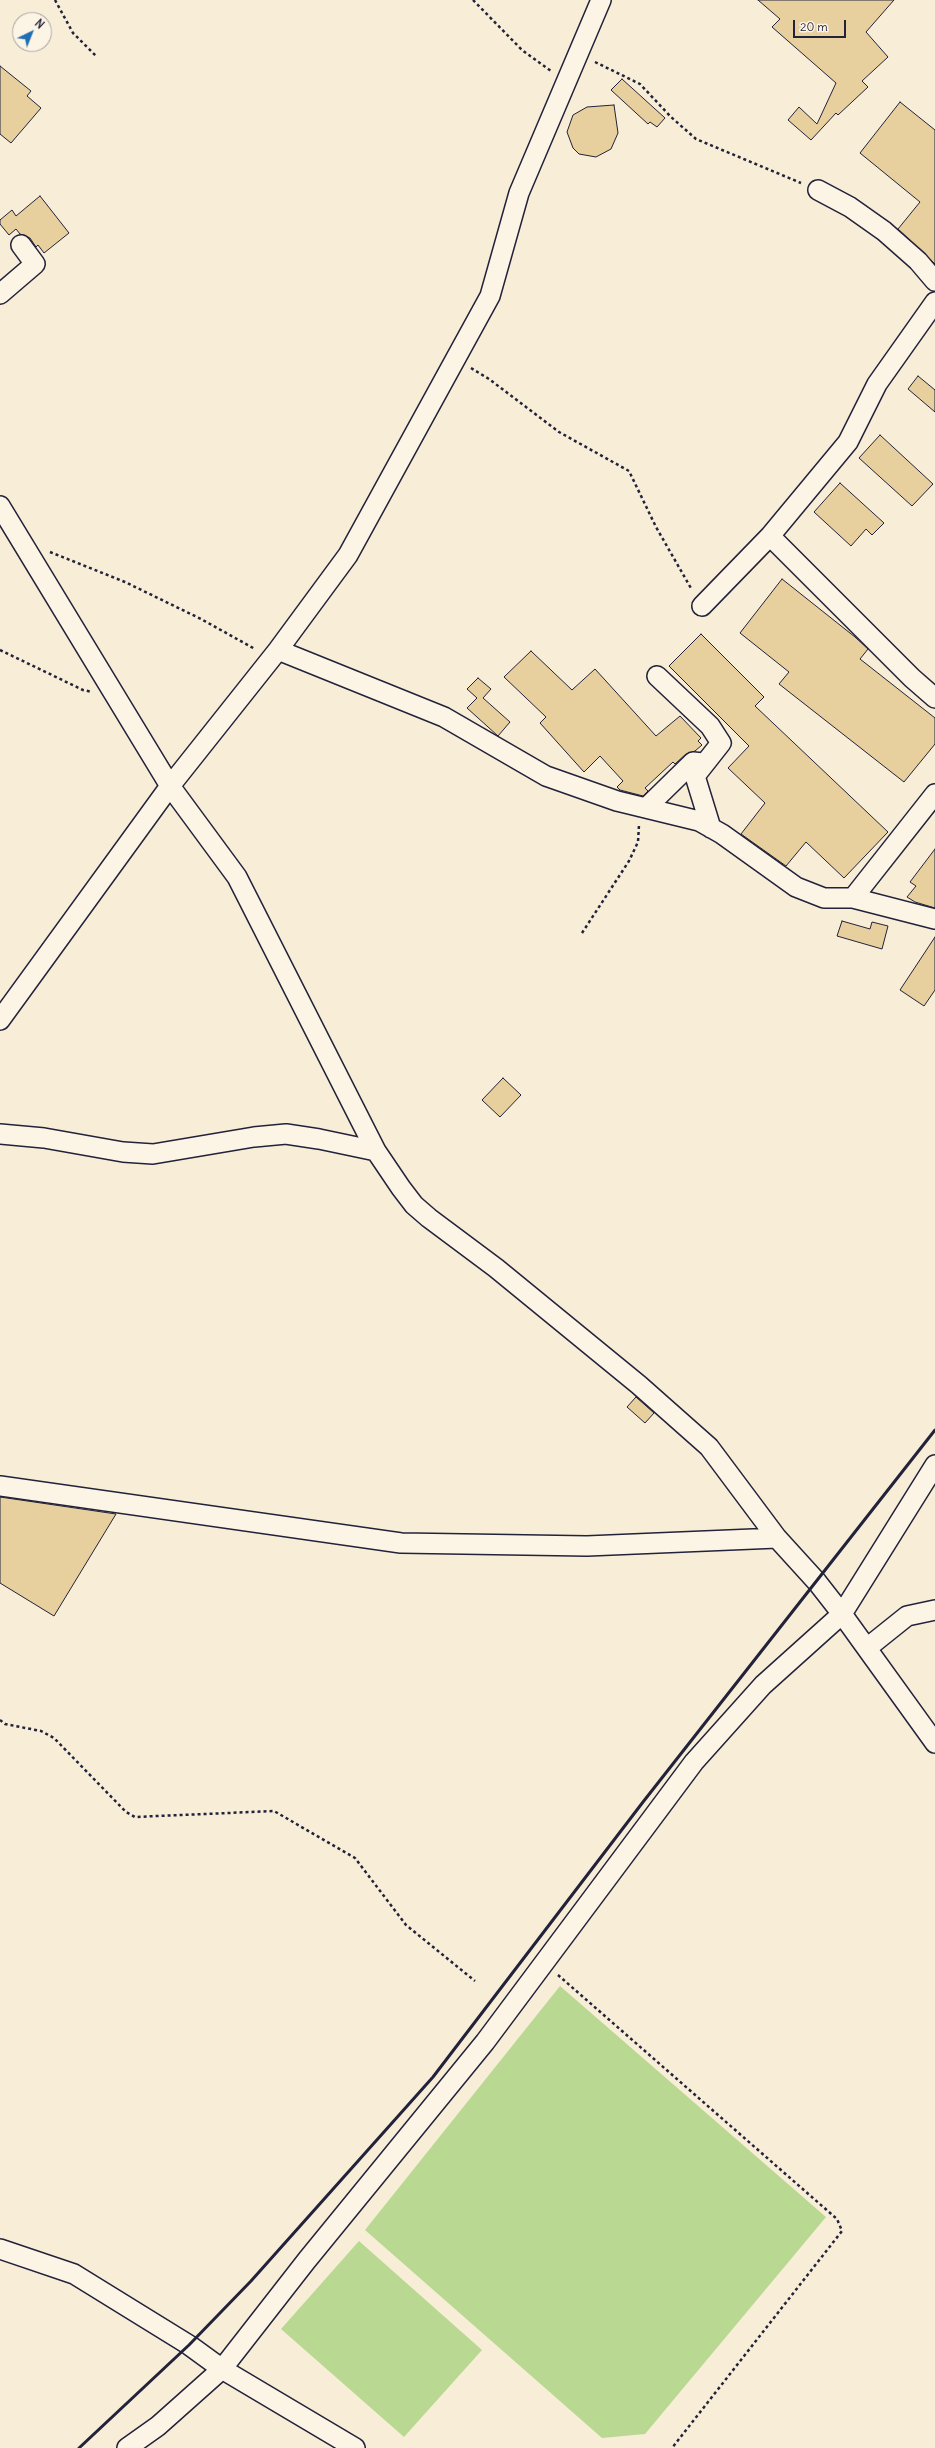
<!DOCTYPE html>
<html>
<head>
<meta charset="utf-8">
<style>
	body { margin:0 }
	#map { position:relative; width:935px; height:2448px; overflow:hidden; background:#f8edd7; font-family:Delius,sans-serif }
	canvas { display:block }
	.north { position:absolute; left:12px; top:12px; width:40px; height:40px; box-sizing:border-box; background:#fcf5e5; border:1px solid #a5a1a1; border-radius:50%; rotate:43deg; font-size:11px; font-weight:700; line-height:16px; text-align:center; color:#22223b }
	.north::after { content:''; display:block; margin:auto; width:14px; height:18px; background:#1f6fb2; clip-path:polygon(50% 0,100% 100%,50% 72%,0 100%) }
	.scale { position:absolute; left:793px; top:20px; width:53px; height:18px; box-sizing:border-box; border:2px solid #22223b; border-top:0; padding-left:5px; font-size:12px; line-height:14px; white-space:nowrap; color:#22223b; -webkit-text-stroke:3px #fcf5e5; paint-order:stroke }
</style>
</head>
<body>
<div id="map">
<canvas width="935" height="2448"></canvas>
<div class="north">N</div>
<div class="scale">20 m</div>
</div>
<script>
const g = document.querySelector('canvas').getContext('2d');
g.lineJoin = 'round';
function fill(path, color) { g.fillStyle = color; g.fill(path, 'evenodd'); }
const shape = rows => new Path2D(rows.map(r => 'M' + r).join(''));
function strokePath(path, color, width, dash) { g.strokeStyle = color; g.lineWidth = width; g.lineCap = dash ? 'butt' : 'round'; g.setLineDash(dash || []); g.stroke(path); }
const green = shape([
	[560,1986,826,2217,645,2434,602,2438,365,2230],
	[359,2241,482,2350,404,2437,281,2329]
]);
const building = shape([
	[758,0,894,0,866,32,888,57,862,81,868,87,838,115,836,113,811,140,788,120,799,107,817,124,836,83,772,27,780,19,758,0],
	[0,66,31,91,27,96,41,108,11,143,0,134,0,66],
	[622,79,665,118,657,127,650,122,648,124,611,90,622,79],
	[900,102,935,130,935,264,898,229,920,202,860,153,900,102],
	[614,105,618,133,611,149,596,157,579,154,573,148,567,132,573,115,587,107,614,105],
	[40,196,69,233,44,253,38,245,36,247,30,238,20,234,16,229,9,235,0,224,0,220,12,210,16,216,40,196],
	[918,376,935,390,935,412,908,389,918,376],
	[880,435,933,484,912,506,859,458,880,435],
	[840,483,884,523,872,535,866,529,851,546,814,512,840,483],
	[782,579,855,637,868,649,860,659,935,718,935,744,904,782,779,684,789,672,740,633,782,579],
	[701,634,764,697,755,706,888,832,844,878,806,842,786,866,741,834,765,803,728,768,749,746,669,666,701,634],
	[531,651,572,690,595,669,656,736,680,716,701,738,698,741,702,745,695,751,686,754,675,764,673,762,645,788,648,791,643,796,620,790,617,787,623,781,600,756,584,772,540,723,546,717,504,677,531,651],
	[478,678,491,689,483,698,510,722,498,736,467,708,477,698,467,689,478,678],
	[935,849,935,908,915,902,907,897,916,886,910,882,935,849],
	[842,921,870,929,872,922,888,926,882,949,837,936,842,921],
	[935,937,935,990,924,1006,900,990,935,937],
	[503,1078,521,1095,500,1117,482,1100,503,1078],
	[636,1397,654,1413,645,1423,627,1407,636,1397],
	[0,1497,116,1514,54,1616,0,1583,0,1497]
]);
const path = shape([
	[55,0,73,33,96,56],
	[473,0,522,50,551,71],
	[595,62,640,84,671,117,696,139,801,183],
	[471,368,489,379,559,432,629,471,656,527,692,590],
	[50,552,125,582,201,619,255,649],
	[0,650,83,690,92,692],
	[582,933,629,861,638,842,639,825],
	[0,1720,5,1724,41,1731,54,1738,126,1812,135,1817,274,1811,355,1858,406,1925,475,1981],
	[558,1975,837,2219,842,2231,672,2448]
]);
const minor = shape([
	[818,190,850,207,884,231,918,261,935,281],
	[0,294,35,264,21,245],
	[0,506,170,786,237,877,376,1151,401,1188,414,1205,429,1218,496,1268,639,1385,709,1447,777,1538,817,1582,842,1614,935,1743],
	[770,536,848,442,877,384,935,302],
	[702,606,770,536,912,678,935,698],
	[278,650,444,717,546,776,617,801,699,821,722,834,796,887,824,898,853,898,935,919],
	[657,676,710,726,721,743,695,776,711,828],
	[646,808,693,762,703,763],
	[853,898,935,794],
	[0,1020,170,786,278,650,348,555,490,296,519,193,601,0],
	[0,1134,44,1138,123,1152,153,1154,254,1137,286,1134,319,1139,376,1151],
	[0,1486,401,1543,587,1546,777,1538],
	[867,1648,907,1616,935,1610],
	[0,2249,74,2274,189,2345,222,2369,355,2448],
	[127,2448,158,2426,222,2369,307,2260,485,2042,694,1762,763,1685,842,1614,935,1465]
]);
const rail = shape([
	[79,2448,189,2345,251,2281,433,2077,643,1802,935,1430]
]);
fill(green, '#b9d992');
fill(building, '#e8cf9e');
strokePath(building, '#22223b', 1);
strokePath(minor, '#22223b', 22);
strokePath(path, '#22223b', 2.5, [3, 3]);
strokePath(minor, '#fcf5e5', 19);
strokePath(rail, '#22223b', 3);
</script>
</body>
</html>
